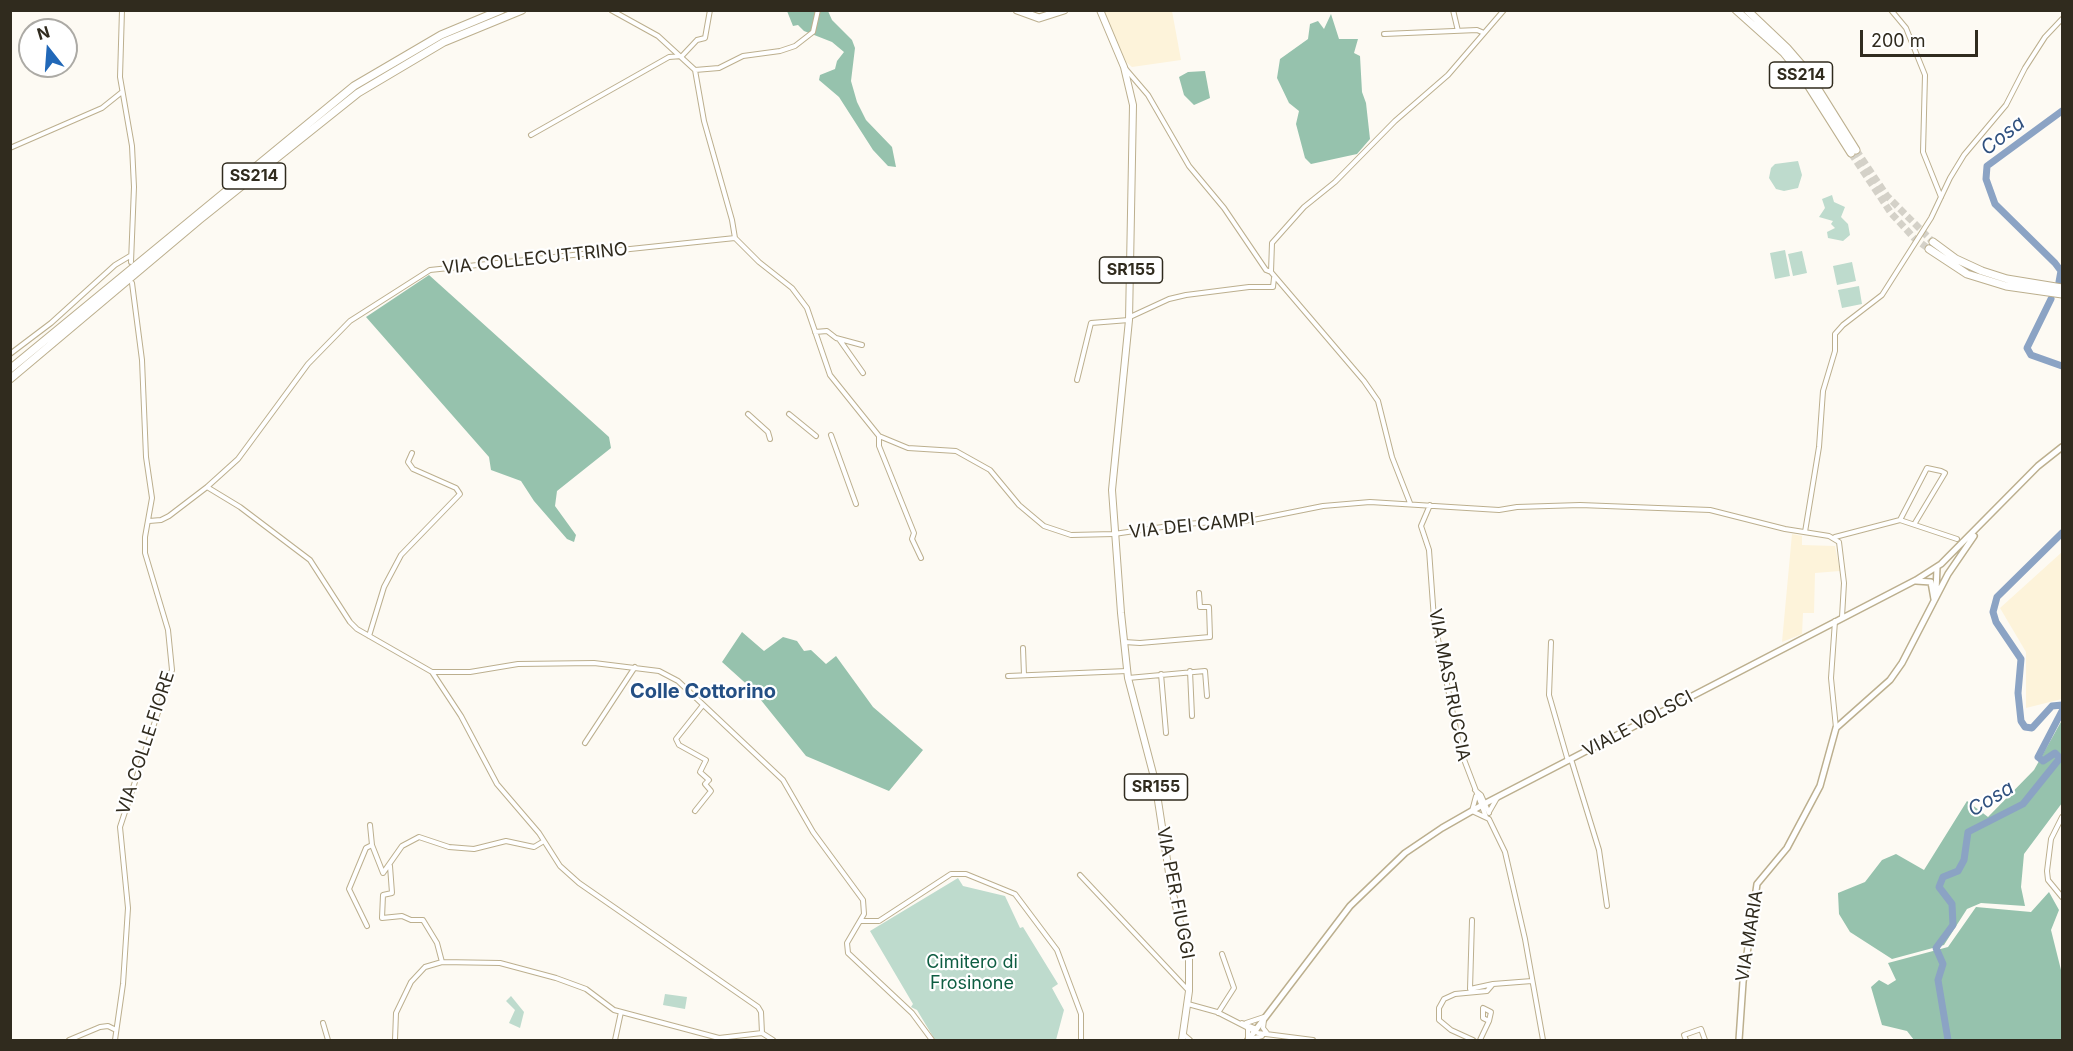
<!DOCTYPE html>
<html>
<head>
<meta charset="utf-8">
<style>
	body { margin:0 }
	#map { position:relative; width:2073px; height:1051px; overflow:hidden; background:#fdfaf3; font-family:Inter,sans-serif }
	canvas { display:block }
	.frame { position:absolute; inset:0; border:12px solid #302b1e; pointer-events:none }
	.north { position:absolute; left:18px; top:18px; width:60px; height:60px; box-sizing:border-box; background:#fff; border:2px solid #acaaa5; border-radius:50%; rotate:343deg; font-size:16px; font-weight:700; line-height:24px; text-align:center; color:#302b1e }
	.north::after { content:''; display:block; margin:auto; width:21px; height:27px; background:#2168b8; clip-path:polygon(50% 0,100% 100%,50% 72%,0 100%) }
	.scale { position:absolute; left:1860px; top:30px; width:118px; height:27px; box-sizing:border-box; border:3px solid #302b1e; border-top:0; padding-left:8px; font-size:18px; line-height:21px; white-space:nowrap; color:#302b1e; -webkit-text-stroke:4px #fff; paint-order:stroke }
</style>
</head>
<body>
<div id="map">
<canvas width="2073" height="1051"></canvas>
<div class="frame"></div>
<div class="north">N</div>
<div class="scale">200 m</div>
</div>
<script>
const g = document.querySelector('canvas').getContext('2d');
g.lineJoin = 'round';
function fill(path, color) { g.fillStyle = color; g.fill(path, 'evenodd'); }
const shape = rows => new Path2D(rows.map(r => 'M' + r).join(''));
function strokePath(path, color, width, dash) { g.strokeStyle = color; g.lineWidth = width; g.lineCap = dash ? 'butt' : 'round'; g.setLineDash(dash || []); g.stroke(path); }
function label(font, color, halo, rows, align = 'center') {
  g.font = font + ' Inter,sans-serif'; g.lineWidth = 4.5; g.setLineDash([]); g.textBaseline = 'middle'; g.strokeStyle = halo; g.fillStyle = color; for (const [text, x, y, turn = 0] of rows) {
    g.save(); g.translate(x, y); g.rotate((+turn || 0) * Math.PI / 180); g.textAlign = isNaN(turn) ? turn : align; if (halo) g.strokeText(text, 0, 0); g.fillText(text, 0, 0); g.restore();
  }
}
const built = shape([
	[1104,11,1172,11,1181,60,1132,67,1126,62],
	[1792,534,1802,536,1802,545,1835,546,1840,571,1815,573,1814,613,1803,613,1802,634,1782,642],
	[2062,552,2062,699,2026,708,2026,652,2000,608]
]);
const green = shape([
	[1798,161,1802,175,1798,188,1784,191,1776,189,1769,178,1771,168,1775,164],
	[1832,195,1834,202,1845,207,1841,217,1848,224,1850,235,1843,241,1828,238,1827,232,1835,228,1831,224,1833,221,1819,217,1825,208,1822,199],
	[1785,250,1790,276,1775,279,1770,253],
	[1802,251,1807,273,1793,276,1788,254],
	[1852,262,1856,281,1837,285,1833,266],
	[1859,286,1862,304,1842,308,1838,290],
	[958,878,963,886,1005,896,1020,928,1023,927,1058,984,1052,988,1064,1010,1056,1040,935,1040,917,1010,911,1007,913,1004,870,931],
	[665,994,687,997,685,1009,663,1005],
	[511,996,524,1012,520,1028,509,1023,515,1010,506,1001]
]);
const forest = shape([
	[787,11,828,11,832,20,852,40,855,48,851,81,857,102,866,120,892,147,896,167,888,166,873,150,839,97,819,80,820,75,835,69,837,61,844,52,832,42,804,31,798,25,793,26],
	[1331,14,1339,39,1358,39,1354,53,1360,56,1362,92,1366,103,1370,139,1357,154,1311,164,1305,158,1296,124,1299,111,1289,103,1277,78,1280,59,1308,39,1310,24,1318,21,1324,29],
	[1205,71,1210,98,1194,105,1184,95,1179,77,1188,72],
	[429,275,609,437,611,448,557,491,555,506,576,535,574,542,567,539,534,501,521,481,491,470,489,457,366,317],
	[742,632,764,651,783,637,797,641,804,651,811,650,826,664,836,656,873,707,923,750,889,791,806,756,752,689,722,662],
	[2062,720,2062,803,2024,854,2021,887,2025,906,1981,903,1967,909,1944,945,1892,959,1850,932,1839,914,1838,893,1865,882,1882,860,1896,854,1924,870,1967,801,1988,817,2034,770],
	[2049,892,2059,910,2051,930,2062,974,2062,1040,1914,1040,1907,1031,1882,1025,1871,987,1879,980,1888,985,1896,980,1888,963,1948,947,1976,907,2031,912]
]);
const river = shape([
	[2059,282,2061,271,2055,263,1995,204,1986,179,1987,166,2062,111],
	[2051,299,2027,348,2031,355,2062,366],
	[2062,533,1997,597,1993,612,1996,622,2021,659,2018,693,2021,721,2025,727,2032,728,2052,706,2062,705],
	[1948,1040,1938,980,1943,964,1936,948,1953,925,1952,904,1939,887,1943,877,1958,871,1964,860,1968,832,2023,804,2060,758,2055,753,2043,761,2038,757,2062,711]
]);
const highwayTunnel = shape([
	[1856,150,1887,196,1933,242],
	[1851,153,1891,213,1914,238,1929,249]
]);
const street = shape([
	[122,10,120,77,132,146,134,187,131,262],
	[611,10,658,36,695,70,719,68,743,56,780,51,795,46,813,32,818,10],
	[1453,10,1458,31],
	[1891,10,1906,28,1925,75,1923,152,1941,197],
	[1384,34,1477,30,1484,33],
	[1124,67,1148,95,1189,166,1224,208,1266,270,1271,272],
	[695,70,704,121,732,220,735,238],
	[531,135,669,57,682,56,697,40,705,38,710,10],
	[10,148,102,108,122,92],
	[735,238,759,262,792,288,807,308,830,375,879,436,908,448,956,451,990,470,1019,505,1044,526,1071,535,1114,534,1183,524,1253,520,1323,506,1370,502,1499,510,1517,507,1580,505,1710,510,1785,529,1829,536,1839,542,1844,583,1842,617],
	[1130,317,1169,299,1186,295,1249,287,1273,287,1274,278],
	[815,332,827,331,836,338,862,345],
	[839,339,863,373],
	[10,354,51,323,115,265,130,256],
	[1077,380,1091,323,1129,320],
	[748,414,768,432,770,439],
	[789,414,816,436],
	[831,435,856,504],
	[879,436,879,446,914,533,912,539,921,558],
	[207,487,240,507,310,560,350,622,357,629,432,672],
	[1410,503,1392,457,1378,401,1364,381,1271,272,1272,243,1304,207,1335,182,1395,121,1448,75,1504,10],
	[1430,505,1421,526,1429,550,1434,619,1460,749,1486,817],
	[1900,520,1927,468,1941,471,1945,473,1915,523],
	[149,521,161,520,169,516,207,487,238,459,308,364,350,321,430,270,735,238],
	[1805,532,1819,447,1823,391,1835,351,1835,334,1843,325,1882,295,1931,218,1950,178,1964,155,2006,105,2025,68,2045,37,2062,19],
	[1835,537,1900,520,1957,539],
	[1835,621,1831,678,1836,728],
	[369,636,384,587,401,555,460,494,456,488,413,469,408,462,412,453],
	[1124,642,1140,643,1210,637,1209,607,1200,607,1199,593],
	[1551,642,1549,695,1568,761],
	[1023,648,1024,675],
	[1190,671,1192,716],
	[1161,674,1166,733],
	[1008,676,1127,671],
	[1128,678,1205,671,1207,696],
	[585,743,635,667],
	[1571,759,1599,850,1607,906],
	[1475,790,1481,795,1489,813],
	[1476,796,1472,811,1489,819,1505,852,1525,939,1543,1040],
	[695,811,711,791,705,784,709,780,700,772,706,760,679,745,676,739,703,705],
	[1489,812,1497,798],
	[2062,817,2051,839,2047,871,2048,880,2062,897],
	[370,825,372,845,383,873,402,846,419,837,449,847,474,849,506,841,534,847,544,841],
	[390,866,392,893,383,895,382,918,402,916,411,920,423,920,437,943,442,962],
	[1080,875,1188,990],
	[1472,920,1470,989,1493,984],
	[861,921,879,921,951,874,966,874,1015,894,1057,950,1081,1014,1081,1040],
	[367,926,349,889,366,848,372,845],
	[1188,1004,1217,1012,1258,1033,1313,1040],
	[1218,1013,1234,988,1222,954],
	[1264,1020,1263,1028,1267,1033],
	[323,1023,328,1040],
	[1242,1023,1257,1029],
	[1246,1023,1264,1017],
	[1248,1028,1248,1040,1262,1036],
	[1183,1034,1190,1040],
	[69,1040,100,1027,108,1026,116,1030],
	[115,1040,123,984,128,908,120,827,172,670,168,630,145,553,145,537,152,498,146,457,142,360,132,283],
	[395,1040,396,1013,411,982,425,967,442,962,500,963,556,978,586,989,614,1010,719,1038,762,1033],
	[615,1040,621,1012],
	[773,1040,762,1033,761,1012,758,1007,579,883,560,866,539,833,497,784,461,716,432,672,470,672,518,664,594,663,659,671,678,681,783,780,813,832,863,900,864,914,847,943,848,953,912,1013,932,1040],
	[1473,1040,1451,1030,1439,1020,1439,1008,1444,999,1455,994,1487,991,1493,984,1532,981],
	[1480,1040,1489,1021,1491,1012,1483,1008,1483,1018,1489,1021],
	[1686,1040,1684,1035,1701,1029,1705,1040]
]);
const secondary = shape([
	[1916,581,1931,582,1934,599],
	[1936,593,1937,567],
	[1248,1040,1350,906,1405,853,1442,828,1484,804,1916,580,1941,564,2038,466,2062,447],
	[1739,1040,1743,982,1757,884,1787,848,1820,786,1836,728,1890,680,1902,663,1948,574,1974,536]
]);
const primary = shape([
	[1100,10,1124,67,1133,105,1129,320,1112,490,1121,613,1128,678,1155,781,1171,886,1189,959,1189,991,1182,1040]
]);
const highway = shape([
	[1017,10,1039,18,1064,10],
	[1736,10,1784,53,1801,74,1851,153],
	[1747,10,1787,48,1806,70,1856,150],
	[1933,242,1956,259,1982,271,2007,279,2062,288],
	[1929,249,1967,274,2006,286,2062,294],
	[10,369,354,86,441,35,501,10],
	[10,379,199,220,358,93,444,42,522,10]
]);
const shields = [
	[1801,75,63],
	[254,176,63],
	[1131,270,63],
	[1156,787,63]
];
const shieldNames = [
	["SS214",1801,75],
	["SS214",254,176],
	["SR155",1131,270],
	["SR155",1156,787]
];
const streetNames = [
	["VIA COLLECUTTRINO",535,259,-6],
	["VIA DEI CAMPI",1192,526,-6],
	["VIA MASTRUCCIA",1449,685,79],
	["VIALE VOLSCI",1638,724,-28],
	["VIA COLLE FIORE",146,743,-72],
	["VIA PER FIUGGI",1175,893,79],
	["VIA MARIA",1750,936,-81]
];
const parkNames = [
	["Cimitero di",972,963],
	["Frosinone",972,984]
];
const waterNames = [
	["Cosa",2003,136,-38],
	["Cosa",1991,799,-31]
];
const neighbourhoodNames = [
	["Colle Cottorino",703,692]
];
fill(built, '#fdf3da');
fill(green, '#bedbcd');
fill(forest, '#96c2ad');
strokePath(river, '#8ba3c4', 7);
strokePath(highwayTunnel, '#d4d1c8', 7, [7, 3.5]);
strokePath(street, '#bcaf8e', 6);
strokePath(secondary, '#bcaf8e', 8);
strokePath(primary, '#bcaf8e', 8);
strokePath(highway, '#bcaf8e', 9);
strokePath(street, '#fff', 4);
strokePath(secondary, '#fff', 5);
strokePath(primary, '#fff', 6);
strokePath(highway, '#fff', 7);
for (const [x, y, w] of shields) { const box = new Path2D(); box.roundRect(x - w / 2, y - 13, w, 26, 4.5); g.fillStyle = '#fff'; g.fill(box); strokePath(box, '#302b1e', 1.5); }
label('bold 16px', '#302b1e', null, shieldNames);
label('18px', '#302b1e', '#fff', streetNames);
label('18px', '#0e5d42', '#fff', parkNames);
label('italic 20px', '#30517f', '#fff', waterNames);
label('bold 20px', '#244f84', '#fff', neighbourhoodNames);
</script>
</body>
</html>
